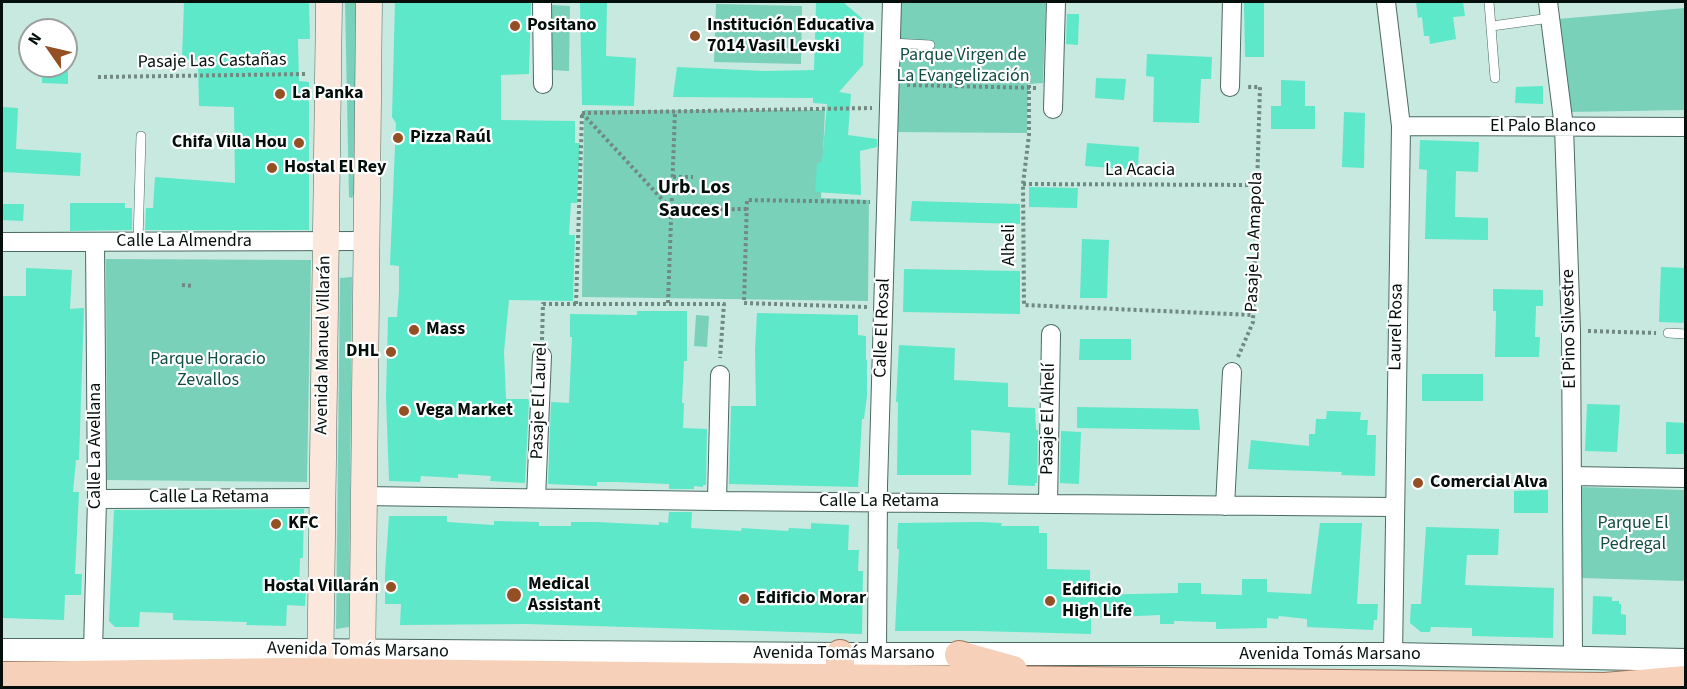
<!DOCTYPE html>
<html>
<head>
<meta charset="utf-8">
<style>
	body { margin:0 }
	#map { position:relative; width:1687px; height:689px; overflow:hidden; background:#c7e9df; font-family:"Source Sans 3",sans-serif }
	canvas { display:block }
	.frame { position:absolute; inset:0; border:3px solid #040e0b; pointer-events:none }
	.north { position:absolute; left:18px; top:18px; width:60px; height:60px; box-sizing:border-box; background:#fff; border:2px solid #9b9f9d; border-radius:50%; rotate:304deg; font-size:16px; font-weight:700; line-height:24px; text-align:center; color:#040e0b }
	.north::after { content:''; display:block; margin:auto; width:21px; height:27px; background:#944f24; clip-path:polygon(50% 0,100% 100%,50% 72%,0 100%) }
</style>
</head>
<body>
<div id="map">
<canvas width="1687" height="689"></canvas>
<div class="frame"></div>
<div class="north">N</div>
</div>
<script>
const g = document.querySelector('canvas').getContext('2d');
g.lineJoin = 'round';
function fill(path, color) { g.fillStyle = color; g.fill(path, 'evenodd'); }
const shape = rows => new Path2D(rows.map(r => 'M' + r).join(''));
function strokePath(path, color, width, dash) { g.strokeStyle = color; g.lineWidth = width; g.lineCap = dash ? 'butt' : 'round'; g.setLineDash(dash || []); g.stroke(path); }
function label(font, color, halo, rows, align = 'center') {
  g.font = font + ' "Source Sans 3",sans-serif'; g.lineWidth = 4.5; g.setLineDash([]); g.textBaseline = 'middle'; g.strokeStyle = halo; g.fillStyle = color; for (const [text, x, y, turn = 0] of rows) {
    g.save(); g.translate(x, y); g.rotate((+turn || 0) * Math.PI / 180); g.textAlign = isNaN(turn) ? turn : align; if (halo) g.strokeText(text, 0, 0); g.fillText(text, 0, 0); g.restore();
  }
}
const green = shape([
	[345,2,356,2,354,194,352,198,349,197],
	[900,2,1046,2,1043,83,1028,84,1027,133,893,132],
	[716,4,802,6,801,64,714,62],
	[552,5,570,6,569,71,551,70],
	[1685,8,1685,110,1569,112,1558,19],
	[584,110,825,110,821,198,869,200,868,301,582,297],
	[106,259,311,260,307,482,107,480],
	[352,277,349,627,336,629,340,278],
	[696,315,709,316,707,347,694,346],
	[1580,487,1685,490,1685,581,1580,578]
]);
const building = shape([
	[184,2,309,2,310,39,298,39,299,81,309,82,309,230,145,230,146,208,153,208,155,177,235,183,234,107,199,106,198,60,182,59],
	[395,2,531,2,529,74,501,75,501,120,575,121,575,143,580,143,577,203,571,203,569,235,575,235,573,301,509,300,504,352,506,399,528,399,529,401,525,483,490,481,491,476,458,474,458,478,421,476,420,482,389,481,386,398,388,317,397,317,399,291,399,266,390,265,396,123,392,117],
	[816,2,843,2,864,20,863,65,839,92,851,94,848,135,877,139,877,147,860,151,861,195,815,192,817,163,822,162,827,104,813,103,813,98,673,97,677,67,764,71,814,70],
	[1244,2,1264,2,1264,57,1245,57],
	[1416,2,1463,2,1465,16,1453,17,1456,39,1430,44,1429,36,1424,36,1422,17,1418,18],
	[580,3,607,3,606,56,636,58,634,106,582,105],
	[1067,14,1079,14,1078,45,1066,44],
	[1147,54,1212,57,1211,79,1201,79,1199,123,1153,122,1154,77,1146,76],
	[42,66,68,66,68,84,42,83],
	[1096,78,1126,79,1124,100,1095,98],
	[1281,80,1305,81,1305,106,1315,106,1315,129,1271,129,1271,106,1281,106],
	[1543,86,1543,104,1515,103,1516,87],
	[2,107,18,108,16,149,81,153,80,176,2,172],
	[1344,112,1365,113,1364,168,1342,167],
	[1420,140,1479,142,1478,172,1456,171,1455,217,1488,218,1488,240,1425,239,1427,170,1419,169],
	[1087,143,1139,147,1138,170,1085,166],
	[1029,187,1078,188,1077,208,1029,207],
	[912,201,1020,204,1020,224,910,221],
	[70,203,125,203,125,208,132,208,132,230,70,231],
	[2,204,24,204,23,221,2,220],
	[1082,239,1109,240,1107,298,1080,298],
	[1661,267,1686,268,1686,323,1659,322],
	[26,268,72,270,70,309,84,308,79,460,76,460,73,492,79,492,75,574,82,574,81,595,65,595,64,620,2,618,2,296,26,296],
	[904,269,1020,271,1020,314,903,312],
	[1493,289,1543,290,1543,306,1536,306,1535,337,1540,337,1539,357,1495,357,1496,311,1493,311],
	[637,311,687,311,687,361,684,361,682,403,684,403,683,428,707,429,706,485,703,485,703,487,694,486,694,489,669,489,669,484,617,482,597,482,597,486,548,484,551,402,569,403,572,337,570,337,570,314,637,315],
	[757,313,858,315,858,335,866,336,866,360,867,360,867,396,864,419,862,419,858,487,729,484,731,406,756,406,755,350],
	[1080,339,1131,339,1131,360,1079,360],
	[899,345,955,348,954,380,1008,383,1008,407,1035,408,1036,430,1038,430,1037,483,1035,483,1035,486,1008,485,1010,433,971,430,971,475,897,475,898,402,896,402],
	[1422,374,1483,374,1483,401,1422,401],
	[1587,404,1620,405,1617,452,1585,451],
	[1077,407,1198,409,1200,430,1077,428],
	[1327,411,1361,412,1360,420,1368,420,1367,435,1376,435,1375,476,1341,475,1342,472,1248,469,1251,440,1309,446,1309,434,1315,434,1316,419,1326,419],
	[1666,422,1686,423,1686,454,1666,454],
	[1061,431,1081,432,1079,484,1060,483],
	[1548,490,1548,513,1514,513,1514,491],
	[304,509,303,558,300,558,299,590,306,590,305,606,287,605,286,626,246,625,247,622,173,620,173,613,140,612,139,627,115,627,109,621,114,510],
	[669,512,692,512,691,528,741,531,742,528,788,531,789,528,811,529,811,523,849,525,848,550,859,550,858,571,863,571,862,634,526,624,400,625,401,604,385,604,385,573,389,516,447,516,447,522,494,525,494,521,539,522,539,526,571,526,571,522,595,522,659,525,659,522,668,523],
	[979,522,1002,523,1001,526,1039,526,1039,533,1047,533,1047,569,1090,570,1090,595,1178,593,1178,583,1201,583,1201,594,1242,595,1242,579,1267,579,1267,592,1311,594,1320,523,1362,523,1357,604,1378,604,1377,620,1374,620,1373,630,1307,627,1307,619,1279,616,1278,619,1267,618,1267,628,1216,629,1216,622,1174,621,1174,624,1160,624,1160,615,1091,618,1091,634,978,631,895,631,899,549,897,549,898,523],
	[1426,527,1499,529,1498,555,1467,555,1465,585,1554,588,1553,638,1472,636,1472,628,1431,627,1430,632,1421,632,1410,623,1411,604,1421,604],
	[1593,596,1612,597,1612,601,1619,601,1619,604,1621,604,1621,614,1626,615,1626,635,1592,634]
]);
const path = shape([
	[1029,73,1029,135,1023,184,1024,305,1253,315],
	[98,77,307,74],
	[907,85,1038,88],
	[582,113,872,108],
	[582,113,672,210,747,209],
	[673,177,693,177],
	[1023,184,1257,185],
	[182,285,194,286],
	[668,303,675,111],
	[576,304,582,114],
	[867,307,744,303,747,200,870,202],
	[1588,331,1656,333],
	[542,340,543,304,724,304,720,358],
	[1238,357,1253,322,1260,87,1247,87]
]);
const service = shape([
	[1489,2,1495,78],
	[1492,26,1550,18],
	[891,43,930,45],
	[138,242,141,136],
	[1668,333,1686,334]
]);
const minor = shape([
	[542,2,543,84],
	[1386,2,1401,126,1393,654],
	[1548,2,1564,127,1571,331,1573,657],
	[1230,87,1232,2],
	[1053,109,1056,2],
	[1401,126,1686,127],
	[2,242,367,241],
	[1572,476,1686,478],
	[363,496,717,501,1394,507],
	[536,498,542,356],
	[97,499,322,498],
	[717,501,720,375],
	[1048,504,1051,334],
	[1225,506,1232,372],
	[93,651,97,499,95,242],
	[877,654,878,486,892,2]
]);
const tertiary = shape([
	[2,650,290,650,840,654,1393,654,1686,660]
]);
const secondary = shape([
	[320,688,329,2],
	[362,688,369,2]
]);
const primary = shape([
	[959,655,1013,670],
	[2,676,288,672,1605,687,1686,680],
	[840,678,840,654]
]);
const markers = [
	[515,26,6,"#944f24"],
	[695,36,6,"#944f24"],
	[280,94,6,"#944f24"],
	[398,138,6,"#944f24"],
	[299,143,6,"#944f24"],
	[272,168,6,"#944f24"],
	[414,330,6,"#944f24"],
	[391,352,6,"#944f24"],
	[404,411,6,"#944f24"],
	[1418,483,6,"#944f24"],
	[276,524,6,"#944f24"],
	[391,587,6,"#944f24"],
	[514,595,8,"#944f24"],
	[744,599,6,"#944f24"],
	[1050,601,6,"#944f24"]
];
const poiNames = [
	["Positano",527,26],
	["Institución Educativa",707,26],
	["7014 Vasil Levski",707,47],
	["La Panka",292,94],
	["Pizza Raúl",410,138],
	["Chifa Villa Hou",287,143,"right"],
	["Hostal El Rey",284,168],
	["Mass",426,330],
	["DHL",379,352,"right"],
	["Vega Market",416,411],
	["Comercial Alva",1430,483],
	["KFC",288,524],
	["Medical",528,585],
	["Assistant",528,606],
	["Hostal Villarán",379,587,"right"],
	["Edificio",1062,591],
	["High Life",1062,612],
	["Edificio Morar",756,599]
];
const parkNames = [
	["Parque Virgen de",963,56],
	["La Evangelización",963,77],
	["Parque Horacio",208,360],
	["Zevallos",208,381],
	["Parque El",1633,524],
	["Pedregal",1633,545]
];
const streetNames = [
	["Pasaje Las Castañas",212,62,-1],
	["El Palo Blanco",1543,127],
	["La Acacia",1140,171],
	["Calle La Almendra",184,242],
	["Pasaje La Amapola",1255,242,-88],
	["Alheli",1010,245,-90],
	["Laurel Rosa",1397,327,-89],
	["Calle El Rosal",883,328,-88],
	["El Pino Silvestre",1570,329,-91],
	["Avenida Manuel Villarán",324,345,-89],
	["Pasaje El Laurel",540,401,-88],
	["Pasaje El Alhelí",1049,419,-89],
	["Calle La Avellana",96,446,-90],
	["Calle La Retama",209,498],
	["Calle La Retama",879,502],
	["Avenida Tomás Marsano",358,651,1],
	["Avenida Tomás Marsano",844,654],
	["Avenida Tomás Marsano",1330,655]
];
const neighbourhoodNames = [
	["Urb. Los",694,189],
	["Sauces I",694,212]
];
fill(green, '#79d1ba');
fill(building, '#5ce8c9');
strokePath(service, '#4c6a62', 10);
strokePath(minor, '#4c6a62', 20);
strokePath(tertiary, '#4c6a62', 24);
strokePath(secondary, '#4c6a62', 27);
strokePath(primary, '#9f775f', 30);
strokePath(path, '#728982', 4, [3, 3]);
strokePath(service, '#fff', 9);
strokePath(minor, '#fff', 18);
strokePath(tertiary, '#fff', 22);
strokePath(secondary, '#fbe7dc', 26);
strokePath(primary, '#f7d0ba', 28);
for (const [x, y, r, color] of markers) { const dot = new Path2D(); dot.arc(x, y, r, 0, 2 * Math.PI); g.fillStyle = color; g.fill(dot); strokePath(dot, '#fff', 2); }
label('bold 18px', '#040e0b', '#fff', poiNames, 'left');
label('18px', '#114d41', '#fff', parkNames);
label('18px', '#040e0b', '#fff', streetNames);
label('bold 20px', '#040e0b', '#fff', neighbourhoodNames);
</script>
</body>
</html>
